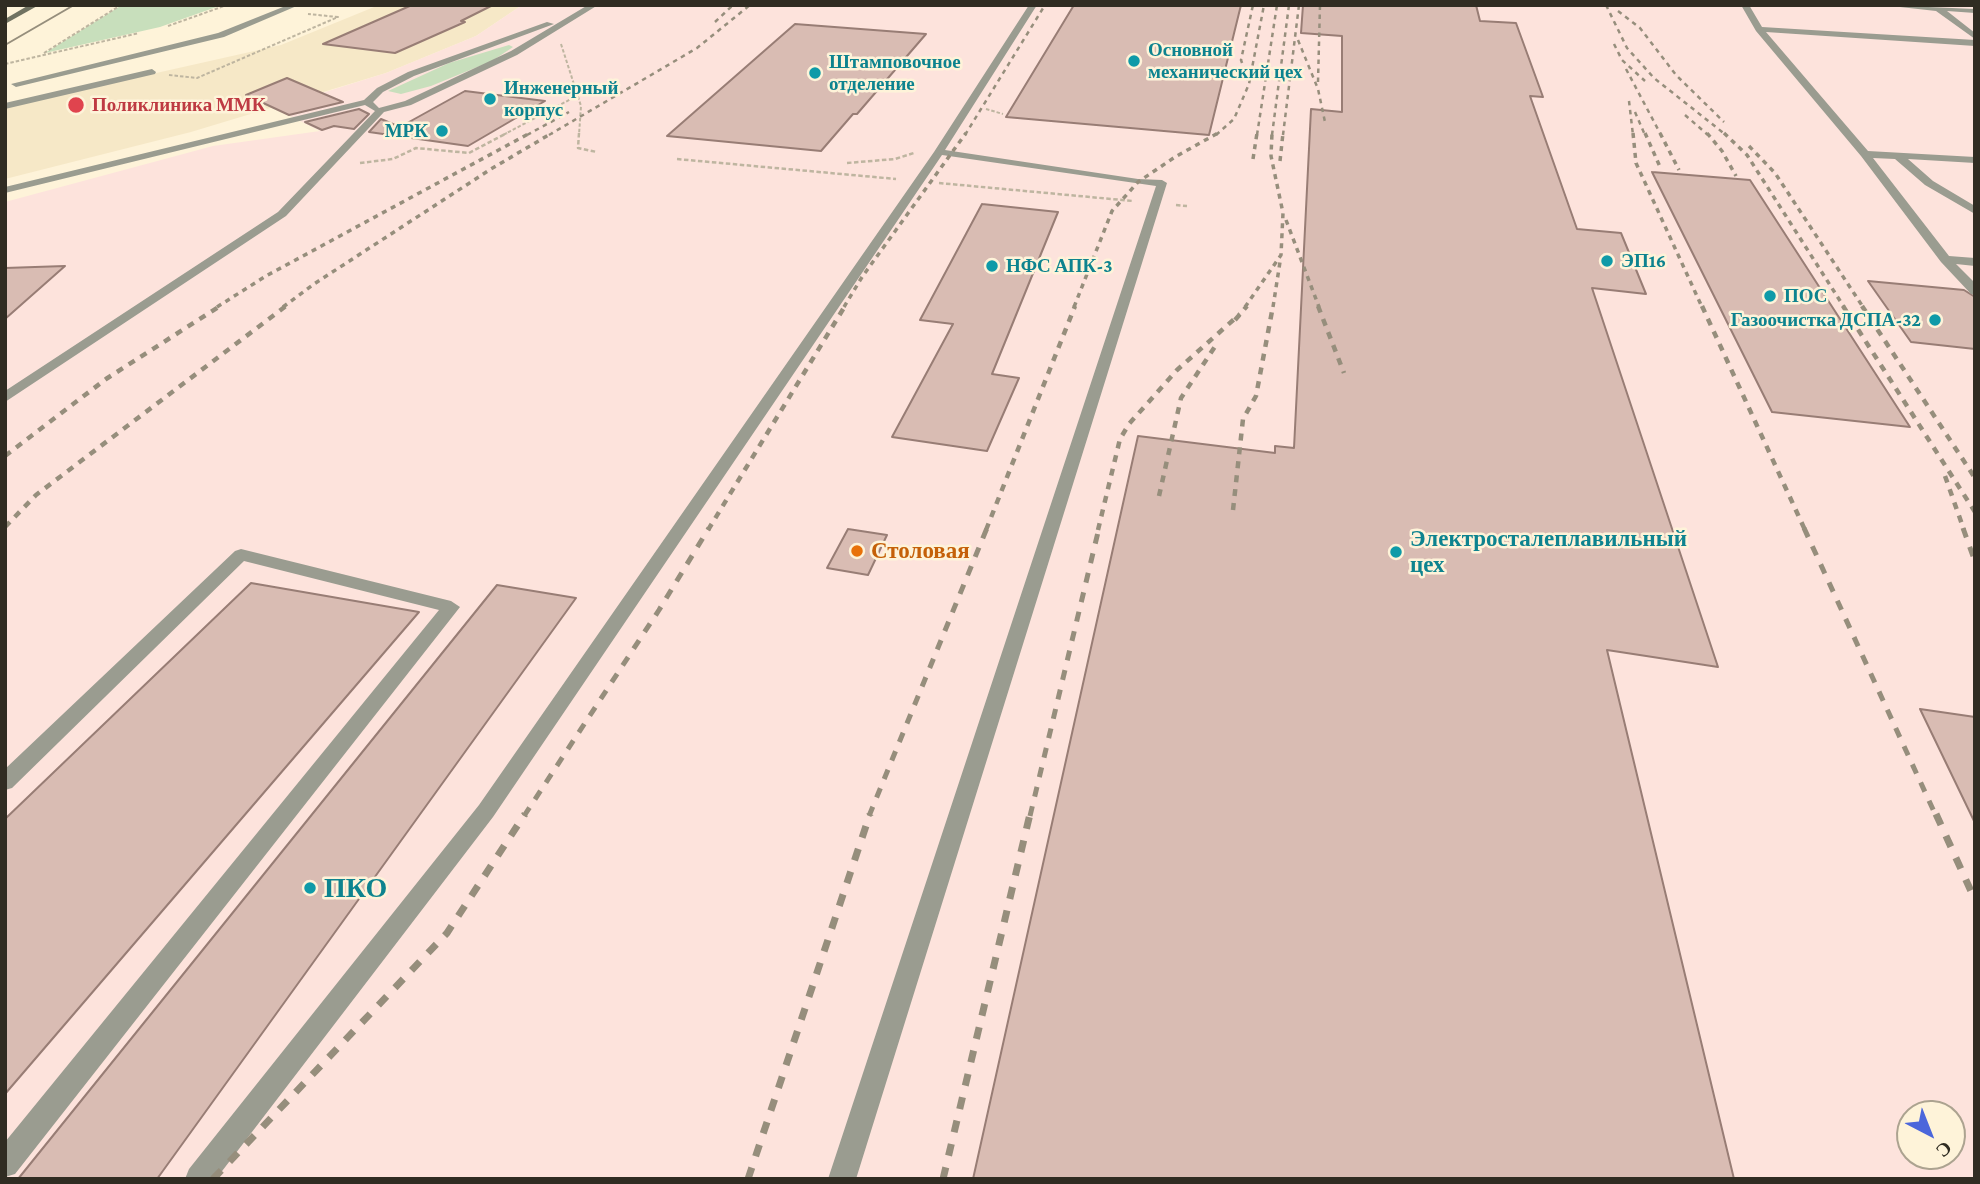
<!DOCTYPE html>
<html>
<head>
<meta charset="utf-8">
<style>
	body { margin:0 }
	#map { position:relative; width:1980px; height:1184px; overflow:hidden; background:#fef3d9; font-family:"Crimson Pro",serif }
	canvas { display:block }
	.frame { position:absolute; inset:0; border:7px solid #302c22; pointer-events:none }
	.north { position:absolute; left:1896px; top:1100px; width:70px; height:70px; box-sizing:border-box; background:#fef3d9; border:2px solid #aca390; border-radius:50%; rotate:138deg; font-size:19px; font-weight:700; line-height:28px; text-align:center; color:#302c22 }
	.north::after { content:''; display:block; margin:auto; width:24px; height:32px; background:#4b66db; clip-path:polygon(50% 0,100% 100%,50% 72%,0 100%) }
</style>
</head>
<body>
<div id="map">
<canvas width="1980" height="1184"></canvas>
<div class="frame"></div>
<div class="north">С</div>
</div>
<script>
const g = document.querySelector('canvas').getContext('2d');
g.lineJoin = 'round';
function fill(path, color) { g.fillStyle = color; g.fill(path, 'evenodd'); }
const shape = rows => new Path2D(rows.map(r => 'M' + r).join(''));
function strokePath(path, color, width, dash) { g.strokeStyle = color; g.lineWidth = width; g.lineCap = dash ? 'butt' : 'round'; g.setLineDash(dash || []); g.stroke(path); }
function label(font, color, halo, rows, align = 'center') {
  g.font = font + ' "Crimson Pro",serif'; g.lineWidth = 5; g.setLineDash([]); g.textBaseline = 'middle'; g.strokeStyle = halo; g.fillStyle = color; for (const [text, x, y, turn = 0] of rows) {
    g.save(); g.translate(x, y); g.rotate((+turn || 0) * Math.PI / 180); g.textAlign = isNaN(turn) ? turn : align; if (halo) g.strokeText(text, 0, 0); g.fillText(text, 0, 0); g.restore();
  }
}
const built = shape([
	[379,5,522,5,476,36,386,73,191,132,5,179,5,107,281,45]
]);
const industrial = shape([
	[522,5,1975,5,1975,1179,5,1179,5,202,213,146,320,131,274,108,386,73,476,36],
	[1910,1114,1952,1114,1952,1156,1910,1156]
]);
const green = shape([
	[122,5,222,5,160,27,45,53],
	[509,45,513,47,492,61,431,86,401,94,388,91,449,63]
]);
const building = shape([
	[412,5,493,5,461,21,465,22,395,53,323,44,412,5],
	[1074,5,1241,5,1209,135,1006,117,1074,5],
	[1303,5,1476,5,1480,21,1516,23,1543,97,1530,96,1577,229,1621,233,1646,294,1592,288,1718,667,1607,650,1734,1179,973,1179,1138,436,1275,453,1275,446,1294,448,1311,109,1342,112,1342,36,1301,33,1303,5],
	[795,24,926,34,857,114,853,114,821,151,667,136,795,24],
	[287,78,343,102,289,115,246,95,287,78],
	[465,91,545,101,468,146,369,132,381,119,400,127,465,91],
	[359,109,369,114,354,129,334,126,322,130,305,122,359,109],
	[1652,172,1750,180,1910,427,1772,412,1652,172],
	[982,204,1058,212,992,374,1019,378,987,451,892,437,953,324,920,320,982,204],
	[65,266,5,319,5,268,65,266],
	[1868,281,1964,290,1975,297,1975,349,1911,342,1868,281],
	[848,529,887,535,868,575,827,568,848,529],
	[251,583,419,612,5,1094,5,819,251,583],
	[497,585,576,598,157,1179,18,1179,497,585],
	[1920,709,1975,717,1975,823,1920,709]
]);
const pathFar1 = shape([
	[168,26,227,5],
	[561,44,581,106,579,135],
	[44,53,121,5],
	[5,64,139,33],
	[169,75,197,78,338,17,308,14],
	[986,109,1003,114],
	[503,135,571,99,575,91]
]);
const path = shape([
	[579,133,578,148,597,152],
	[677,159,896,179],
	[360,163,393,159,416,148,469,153,507,133],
	[847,163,895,159,914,153],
	[939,183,1133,201],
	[1176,205,1187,206]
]);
const service = shape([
	[288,5,299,5,224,37,16,87,11,84,218,33,288,5],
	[588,5,598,5,517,55,411,105,384,112,286,216,5,402,5,391,278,212,375,111,365,105,5,193,5,187,364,100,377,88,408,72,547,22,554,24,414,76,383,92,373,102,379,108,405,101,511,51,588,5],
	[1029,5,1037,5,945,150,1138,179,1162,180,1167,183,856,1179,828,1179,1156,186,942,155,493,817,216,1179,185,1179,189,1169,479,805,934,152,1029,5],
	[1741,5,1749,5,1762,27,1975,40,1975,46,1766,32,1868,151,1975,157,1975,163,1908,159,1933,181,1975,206,1975,214,1925,185,1895,159,1873,158,1949,256,1975,258,1975,266,1956,264,1975,283,1975,295,1971,294,1941,262,1861,156,1756,31,1741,5],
	[1882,5,1975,9,1975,13,1947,11,1975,33,1975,39,1936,11,1882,5],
	[152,69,156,72,155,74,5,109,5,103,152,69],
	[241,549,451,601,460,607,15,1174,5,1177,5,1142,439,610,244,561,12,788,5,790,5,769,235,551,241,549]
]);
const secondary = shape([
	[29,5,39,5,5,24,5,19,29,5]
]);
const tram = shape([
	[5,45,74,5]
]);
const railFar4 = shape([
	[1606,5,1627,48,1654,78,1726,135],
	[1618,11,1640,28,1676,75,1724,122],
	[715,22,733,5],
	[1298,40,1318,89,1325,122],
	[1614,44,1622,60,1645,81],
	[1626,69,1661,135],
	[1248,80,1241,60,1253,5],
	[1318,82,1320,5],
	[1629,101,1633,135],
	[1635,112,1645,135],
	[1685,115,1708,135],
	[527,135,569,112],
	[549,135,697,48,750,5],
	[965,135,1045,5],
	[1216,135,1234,119,1249,84,1264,5],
	[1257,135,1277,5],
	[1272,135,1289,5],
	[1283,135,1299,5]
]);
const railFar3 = shape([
	[1633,133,1636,163,1702,307],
	[1645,133,1661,169],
	[1660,133,1679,170],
	[1707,133,1722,151,1736,176],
	[1724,133,1747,155,1844,307],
	[1749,146,1775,173,1863,307],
	[1253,159,1257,133],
	[1280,161,1283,133],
	[1286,220,1319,307],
	[217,307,266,276,530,133],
	[283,307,314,284,491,169,552,133],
	[844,307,862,277,966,133],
	[1074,307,1112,211,1138,182,1175,157,1218,133],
	[1245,307,1281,255,1283,213,1271,156,1272,133],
	[1273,307,1280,262]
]);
const railFar2 = shape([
	[1318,306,1344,373],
	[1702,306,1805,530],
	[1843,306,1975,512],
	[1862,306,1975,478],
	[1235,320,1247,306],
	[5,456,106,379,220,306],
	[1945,476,1964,530],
	[1159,496,1181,398,1216,345],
	[1233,510,1243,419,1256,396,1273,306],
	[5,527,36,495,286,306],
	[708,530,845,306],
	[986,530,1075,306],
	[1098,530,1120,439,1129,424,1177,370,1240,314]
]);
const railFar1 = shape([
	[1804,528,1936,816],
	[1963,528,1975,562],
	[524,816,659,610,709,528],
	[869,816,987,528],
	[1030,816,1099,528]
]);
const rail = shape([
	[1936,814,1975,900],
	[213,1179,447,933,525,814],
	[748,1179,870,814],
	[943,1179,1030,814]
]);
const markers = [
	[1134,61,7,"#0f9aa8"],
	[815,73,7,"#0f9aa8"],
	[490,99,7,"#0f9aa8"],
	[76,105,9,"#e0444e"],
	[442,131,7,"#0f9aa8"],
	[1607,261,7,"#0f9aa8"],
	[992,266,7,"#0f9aa8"],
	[1770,296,7,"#0f9aa8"],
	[1935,320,7,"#0f9aa8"],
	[857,551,7,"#e8710a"],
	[1396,552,7,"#0f9aa8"],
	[310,888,7,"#0f9aa8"]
];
const farCulturenames = [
	["Основной",1148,50],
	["механический цех",1148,72],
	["Штамповочное",829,62],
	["отделение",829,84],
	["Инженерный",504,88],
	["корпус",504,110],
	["МРК",428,131,"right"],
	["ЭП16",1621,261],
	["НФС АПК-3",1006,266],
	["ПОС",1784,296],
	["Газоочистка ДСПА-32",1921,320,"right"]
];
const farHealthnames = [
	["Поликлиника ММК",92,105]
];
const cultureNames = [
	["Электросталеплавильный",1410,539],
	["цех",1410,565]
];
const foodNames = [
	["Столовая",871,551]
];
const nearCulturenames = [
	["ПКО",324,888]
];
fill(built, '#f6e8c7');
fill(industrial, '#fde3dc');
fill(green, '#c8dfbc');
fill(building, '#d9bcb3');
strokePath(building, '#987d75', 2);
strokePath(pathFar1, '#beb5a0', 2, [3.5, 2]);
strokePath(path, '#beb5a0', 2.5, [4.5, 2.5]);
fill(service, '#9a9c90');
fill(secondary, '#707261');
strokePath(tram, '#968e7c', 2);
strokePath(railFar4, '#968e7c', 2.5, [4.5, 4.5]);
strokePath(railFar3, '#968e7c', 3.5, [5, 5]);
strokePath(railFar2, '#968e7c', 4.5, [7, 7]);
strokePath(railFar1, '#968e7c', 5, [10, 10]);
strokePath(rail, '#968e7c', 7, [12, 12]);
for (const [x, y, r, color] of markers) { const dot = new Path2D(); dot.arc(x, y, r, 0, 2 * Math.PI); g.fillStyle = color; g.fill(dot); strokePath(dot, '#fef3d9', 2.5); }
label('bold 19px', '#0d838f', '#fef3d9', farCulturenames, 'left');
label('bold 19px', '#be3a42', '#fef3d9', farHealthnames, 'left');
label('bold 23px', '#0d838f', '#fef3d9', cultureNames, 'left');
label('bold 23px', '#c56008', '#fef3d9', foodNames, 'left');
label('bold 28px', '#0d838f', '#fef3d9', nearCulturenames, 'left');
</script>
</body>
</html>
